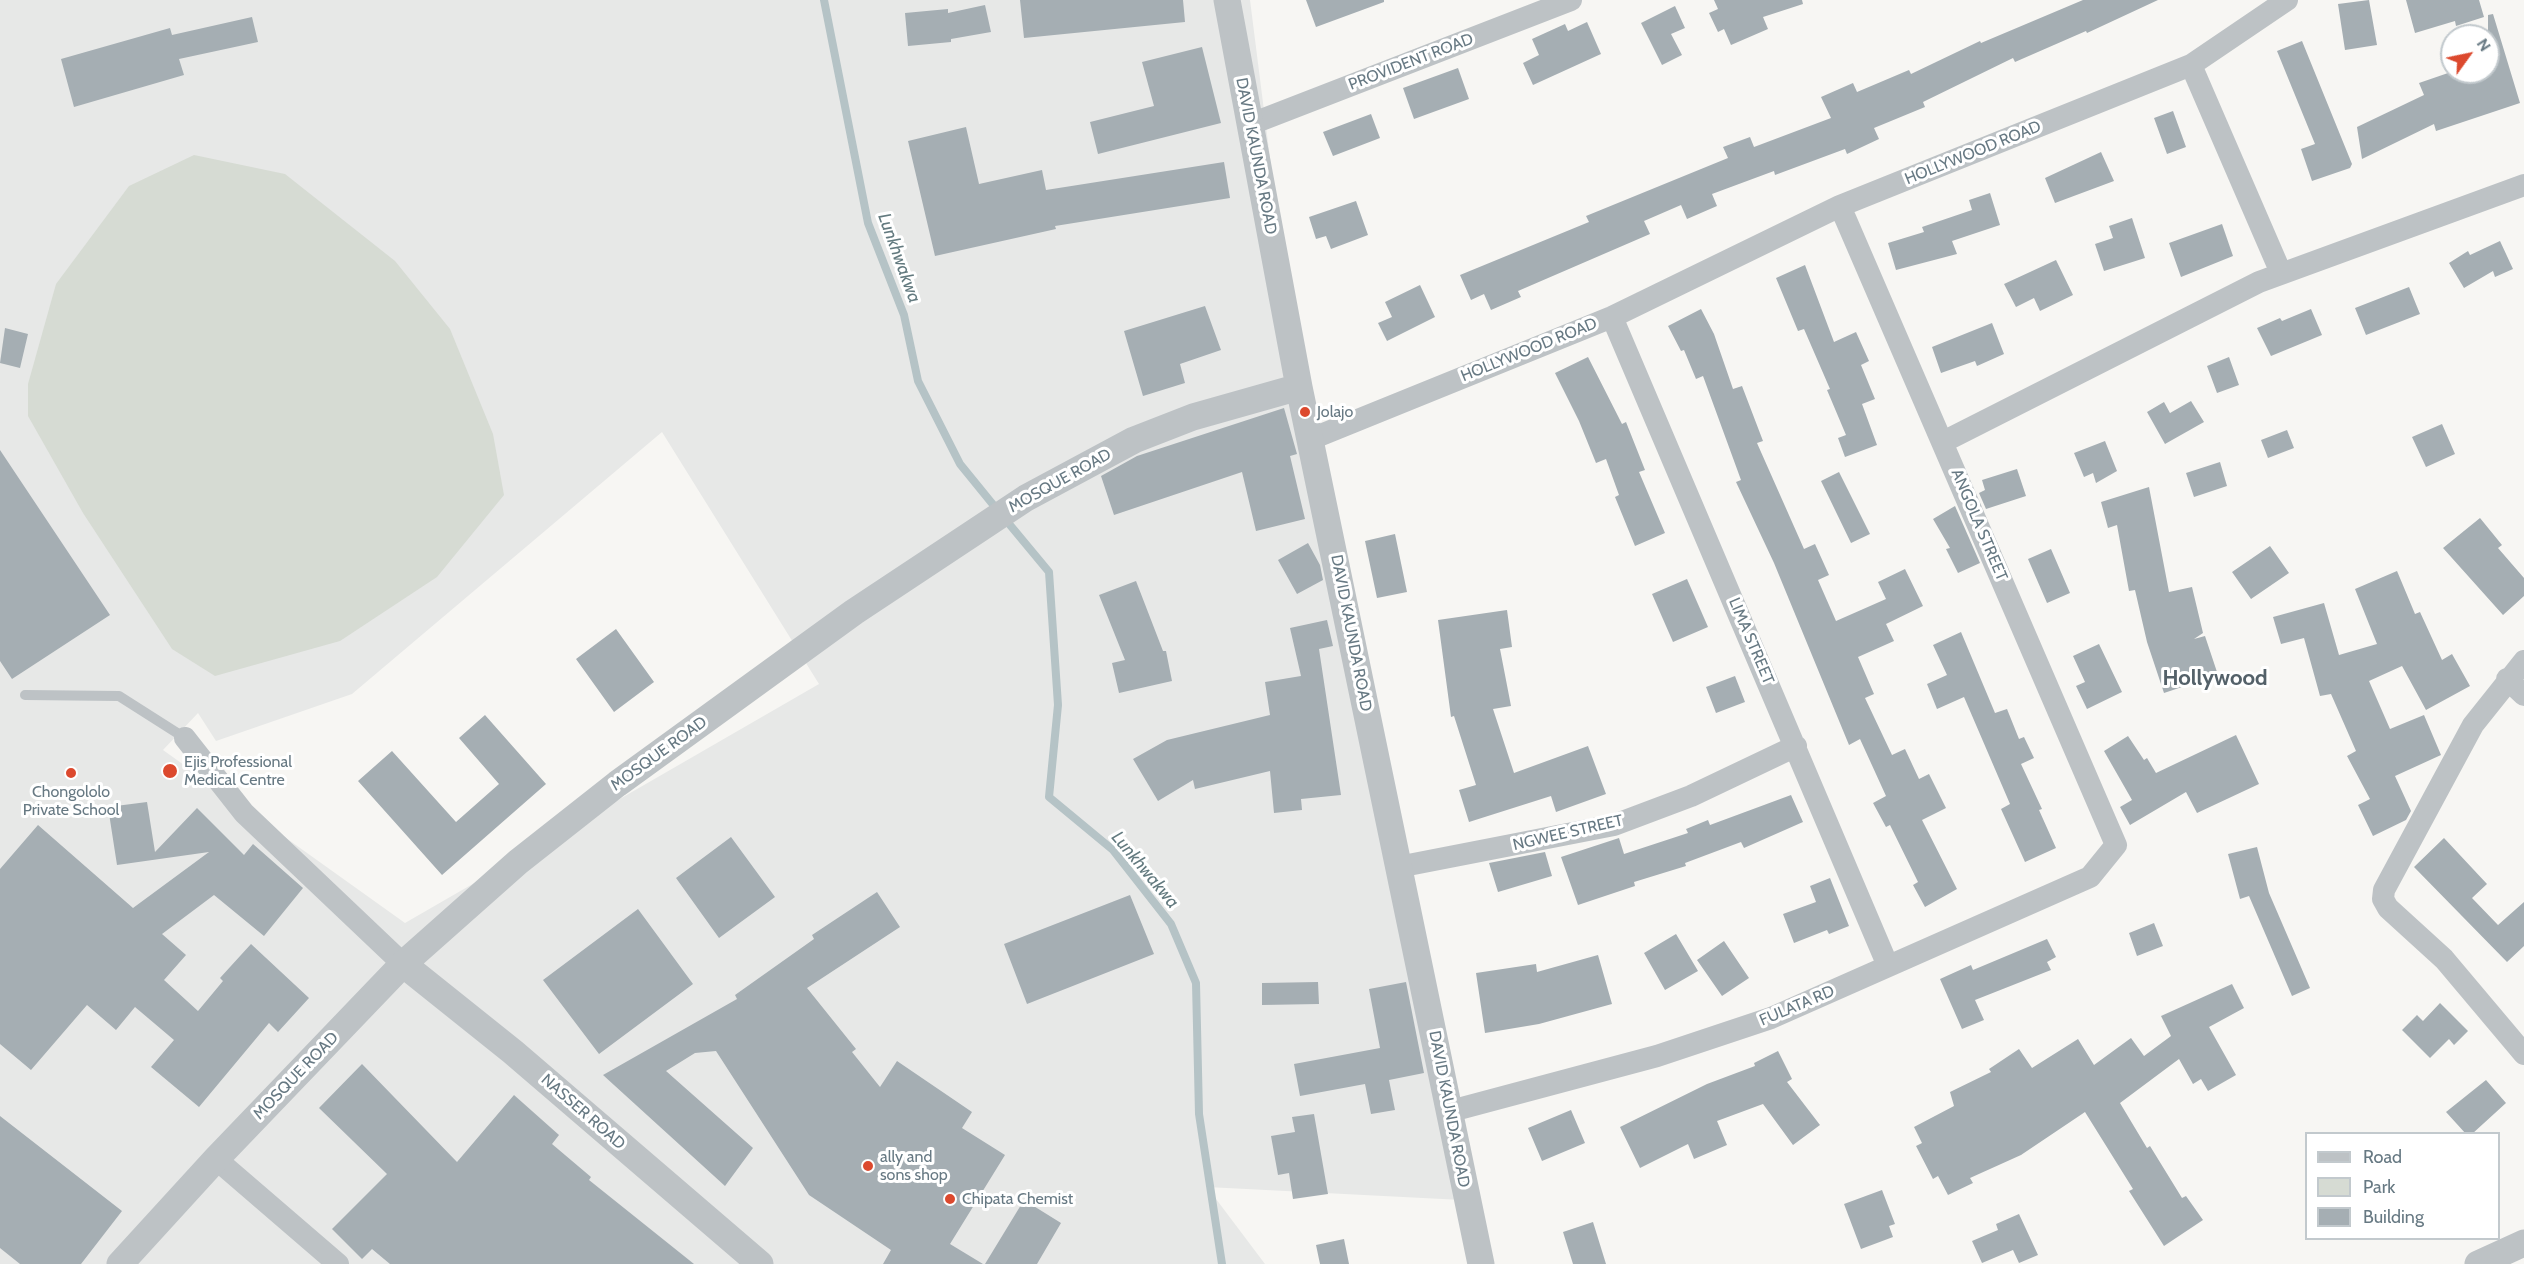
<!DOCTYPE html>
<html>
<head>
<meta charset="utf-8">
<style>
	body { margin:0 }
	#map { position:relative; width:2524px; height:1264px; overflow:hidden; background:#f7f6f3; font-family:Cabin,sans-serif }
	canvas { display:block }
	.legend { position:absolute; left:2305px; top:1132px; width:195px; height:108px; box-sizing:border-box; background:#fff; border:2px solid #c2c9cd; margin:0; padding:8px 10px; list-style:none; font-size:18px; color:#677983 }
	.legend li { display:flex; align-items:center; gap:12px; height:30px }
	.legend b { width:30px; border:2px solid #c2c9cd }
	.north { position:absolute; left:2440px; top:24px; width:60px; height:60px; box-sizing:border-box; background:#fff; border:2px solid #c2c9cd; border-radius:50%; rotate:57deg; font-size:16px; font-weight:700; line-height:24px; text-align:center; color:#677983 }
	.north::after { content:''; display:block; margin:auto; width:21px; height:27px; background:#dc492e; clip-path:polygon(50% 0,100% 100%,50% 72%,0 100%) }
</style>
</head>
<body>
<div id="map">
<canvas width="2524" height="1264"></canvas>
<ul class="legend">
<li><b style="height:8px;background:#bdc2c5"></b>Road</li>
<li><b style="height:16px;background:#d6dbd3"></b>Park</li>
<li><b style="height:16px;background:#a5aeb3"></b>Building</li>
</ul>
<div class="north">N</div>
</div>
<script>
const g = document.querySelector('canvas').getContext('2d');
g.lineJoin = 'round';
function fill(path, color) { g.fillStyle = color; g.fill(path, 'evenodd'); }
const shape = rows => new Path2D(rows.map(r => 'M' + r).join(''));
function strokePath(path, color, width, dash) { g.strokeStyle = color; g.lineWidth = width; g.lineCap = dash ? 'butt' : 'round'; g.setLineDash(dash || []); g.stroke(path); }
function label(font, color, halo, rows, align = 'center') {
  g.font = font + ' Cabin,sans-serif'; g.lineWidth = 6; g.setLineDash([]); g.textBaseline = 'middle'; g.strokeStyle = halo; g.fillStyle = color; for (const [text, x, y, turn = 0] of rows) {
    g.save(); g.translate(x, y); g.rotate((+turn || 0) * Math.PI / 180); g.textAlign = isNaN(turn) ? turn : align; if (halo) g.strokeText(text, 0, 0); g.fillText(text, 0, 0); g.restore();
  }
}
const built = shape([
	[0,0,1250,0,1299,387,1462,1200,1207,1187,1265,1264,0,1264],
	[662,432,819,684,405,923,163,750,198,713,216,741,352,694]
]);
const green = shape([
	[194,155,285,174,395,261,450,329,493,434,504,495,437,577,340,641,215,676,172,649,83,513,28,416,28,384,56,284,129,186]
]);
const stream = shape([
	[824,0,868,223,904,315,918,381,960,464,995,507],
	[1010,525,1049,572,1058,705,1049,797,1113,850,1171,924,1196,983,1199,1114,1222,1264]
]);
const building = shape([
	[1020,0,1183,0,1185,22,1024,38],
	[1306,0,1384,0,1384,2,1316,27],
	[1714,0,1802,0,1803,4,1763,17,1768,29,1731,45,1724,29,1718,32,1709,13,1718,9],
	[2083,0,2158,0,2087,33,2086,31,2015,62,2013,58,1923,102,1925,107,1874,128,1879,139,1847,154,1845,149,1775,175,1774,171,1712,194,1717,206,1687,219,1681,205,1644,221,1650,234,1518,291,1521,297,1491,310,1484,294,1471,300,1460,275,1589,222,1586,216,1728,158,1723,147,1750,137,1754,147,1831,118,1821,97,1853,83,1857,92,1909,70,1911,74,1980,41,1981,43],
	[2369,0,2377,45,2345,50,2338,4],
	[2406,0,2479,0,2484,17,2456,26,2455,21,2415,33],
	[985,5,991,32,951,39,951,42,908,46,905,13,948,9,948,13],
	[1675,6,1685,28,1671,34,1682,55,1662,65,1641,23],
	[2493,14,2520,103,2436,131,2434,124,2362,159,2357,127,2424,95,2419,83,2451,72,2488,72,2488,15],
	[252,17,258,42,179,59,184,75,74,107,61,59,170,28,172,35],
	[1587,22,1601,54,1533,85,1523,63,1539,55,1532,39,1565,24,1568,31],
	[2302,41,2352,164,2350,168,2312,181,2301,149,2315,144,2277,51],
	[1202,47,1221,123,1098,154,1090,122,1154,106,1142,62],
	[1458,68,1469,99,1414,119,1403,88],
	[2173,111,2186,147,2167,154,2154,118],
	[1371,114,1380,138,1333,156,1323,132],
	[966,127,979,184,1042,170,1046,190,1224,162,1230,198,1055,226,1056,229,935,256,908,141],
	[2101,152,2114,181,2055,203,2045,178],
	[1990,193,2000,225,1952,241,1957,254,1896,270,1888,243,1924,232,1922,227,1972,210,1969,200],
	[1356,201,1368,235,1331,249,1326,236,1316,239,1309,217],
	[2132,218,2145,258,2104,271,2095,244,2113,238,2109,226],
	[2222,224,2233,256,2181,277,2169,243],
	[2500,241,2513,269,2495,277,2493,271,2464,288,2449,263,2468,251,2470,255],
	[2056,260,2073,295,2040,311,2034,298,2016,307,2004,284],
	[1805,265,1834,342,1856,332,1869,361,1861,365,1875,399,1862,404,1877,445,1845,457,1838,438,1846,435,1827,390,1830,389,1804,329,1798,331,1776,278],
	[1420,285,1435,317,1387,341,1378,323,1392,317,1385,302],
	[2409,287,2420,314,2366,335,2355,308],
	[1205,306,1221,350,1180,364,1185,383,1143,396,1124,331],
	[1701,309,1714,334,1733,389,1742,386,1763,441,1757,443,1804,549,1815,544,1829,575,1818,580,1836,621,1886,599,1878,582,1905,569,1923,606,1886,624,1894,641,1858,657,1874,694,1865,698,1892,755,1905,749,1919,779,1929,774,1946,808,1922,820,1957,889,1925,907,1913,885,1918,882,1890,825,1886,827,1873,803,1886,796,1860,739,1849,745,1774,563,1736,482,1741,480,1703,376,1696,379,1684,350,1681,351,1668,326],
	[2311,309,2322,335,2271,356,2257,328,2280,318,2282,321],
	[1992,323,2004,354,1977,366,1975,361,1941,373,1932,347],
	[5,328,28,334,20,368,0,363],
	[1588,357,1622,424,1626,422,1645,470,1639,472,1665,533,1635,546,1615,497,1619,495,1606,459,1596,463,1579,421,1555,373],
	[2229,357,2239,385,2217,393,2207,366],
	[2191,401,2204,422,2165,444,2147,412,2164,402,2170,413],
	[1284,408,1297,454,1290,456,1305,519,1256,531,1242,472,1114,515,1101,476,1137,456],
	[2442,424,2455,454,2426,467,2412,437],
	[2287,430,2294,448,2268,458,2261,440],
	[2105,441,2117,471,2096,483,2093,473,2084,477,2074,453],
	[0,450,110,615,12,679,0,661],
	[2220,462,2227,486,2194,497,2186,473],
	[2017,469,2026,496,1986,509,1979,493,1985,490,1982,480],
	[1839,472,1870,534,1851,543,1821,481],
	[2149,487,2169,592,2192,587,2203,633,2194,639,2205,636,2218,675,2164,693,2147,642,2135,590,2129,591,2117,525,2108,528,2101,502],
	[1955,506,1980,563,1958,573,1946,549,1950,548,1933,519],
	[2480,518,2502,545,2498,548,2524,578,2524,596,2503,615,2443,548],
	[1395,534,1407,592,1377,598,1365,541],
	[1308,543,1320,565,1323,580,1297,594,1278,560],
	[2270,546,2289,573,2251,599,2232,572],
	[2051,549,2070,593,2047,603,2028,559],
	[2397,571,2415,614,2420,612,2442,660,2452,654,2470,686,2426,710,2402,666,2369,681,2390,729,2424,715,2441,755,2395,776,2411,811,2406,820,2373,836,2358,805,2370,799,2347,756,2356,751,2331,694,2320,696,2304,638,2281,644,2273,617,2324,603,2339,655,2377,644,2355,589],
	[1687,579,1708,627,1673,642,1652,594],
	[1136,581,1163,651,1166,651,1172,681,1119,693,1112,663,1125,660,1099,595],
	[1507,610,1512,647,1500,649,1511,706,1493,709,1514,773,1588,746,1606,794,1556,812,1551,796,1469,822,1459,790,1476,785,1454,716,1451,717,1438,620],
	[1327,620,1333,646,1319,649,1341,795,1301,799,1302,810,1274,813,1270,771,1195,789,1193,780,1158,801,1133,759,1167,740,1270,715,1265,682,1301,676,1290,628],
	[616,629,654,682,614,712,576,659],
	[1961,632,1995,713,2007,709,2019,739,2024,737,2034,758,2021,764,2042,809,2039,810,2056,848,2025,862,2001,809,2010,804,1964,697,1937,709,1927,684,1947,675,1933,645],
	[2099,644,2122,692,2087,709,2076,686,2085,682,2073,656],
	[1735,676,1745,702,1716,713,1706,687],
	[485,715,546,784,442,875,358,781,392,751,456,822,499,784,459,738],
	[2236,735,2259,784,2197,813,2186,792,2130,825,2120,807,2132,800,2104,751,2128,736,2144,760,2147,758,2156,773],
	[1791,795,1803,822,1744,848,1741,842,1685,863,1686,866,1634,882,1635,886,1578,905,1561,857,1619,838,1624,854,1688,833,1686,829,1708,820,1710,825],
	[147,802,155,852,197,808,244,855,253,844,303,888,264,936,214,895,162,934,186,955,164,980,198,1011,223,981,220,978,251,944,309,998,278,1032,269,1023,199,1107,151,1067,174,1040,135,1007,116,1030,87,1005,31,1070,0,1044,0,869,38,825,133,908,209,852,117,865,108,807],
	[731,837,775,897,719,938,676,878],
	[2444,838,2487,884,2472,898,2498,925,2524,902,2524,946,2507,962,2414,867],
	[2257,847,2269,893,2310,988,2292,996,2249,896,2240,899,2228,854],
	[1545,852,1552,876,1498,892,1489,863],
	[1830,878,1849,926,1829,934,1827,930,1794,943,1783,914,1816,902,1810,886],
	[877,892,900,927,807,988,856,1049,852,1052,880,1087,897,1061,972,1112,962,1128,1005,1155,950,1244,983,1264,883,1264,891,1250,809,1195,716,1051,695,1053,666,1071,753,1148,725,1186,603,1075,737,999,735,995,814,939,812,935],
	[1130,895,1154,954,1027,1004,1004,944],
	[638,909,693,984,599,1054,543,980],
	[2154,923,2163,946,2137,956,2129,933],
	[1676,934,1698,971,1665,990,1644,953],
	[2047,939,2056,957,2047,962,2051,970,1975,1000,1984,1020,1962,1029,1940,979,1971,965,1973,970],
	[1724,941,1749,978,1722,996,1697,960],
	[1598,955,1612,1004,1539,1024,1485,1033,1476,973,1536,964,1537,972],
	[1318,982,1319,1004,1262,1005,1262,983],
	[1406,982,1424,1073,1389,1080,1395,1110,1371,1114,1365,1084,1300,1096,1294,1064,1380,1048,1369,989],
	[2232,984,2244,1008,2209,1027,2236,1075,2208,1091,2201,1079,2193,1084,2179,1059,2120,1103,2147,1148,2150,1146,2182,1198,2186,1196,2203,1220,2164,1246,2129,1191,2133,1189,2085,1112,2021,1155,1970,1178,1973,1183,1948,1195,1938,1176,1933,1179,1916,1146,1922,1143,1914,1127,1954,1106,1950,1092,1991,1072,1989,1069,2019,1049,2032,1068,2078,1039,2094,1065,2131,1038,2144,1056,2171,1036,2161,1016],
	[2440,1003,2468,1031,2454,1045,2449,1039,2430,1058,2402,1030,2417,1015,2423,1021],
	[1778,1051,1792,1079,1787,1082,1820,1125,1793,1145,1763,1104,1717,1121,1727,1145,1694,1159,1688,1144,1640,1168,1620,1127,1707,1084,1755,1066,1754,1063],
	[362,1064,457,1162,514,1095,559,1135,552,1144,591,1177,589,1180,694,1264,390,1264,372,1249,362,1259,332,1229,387,1174,319,1108],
	[2486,1080,2506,1103,2472,1134,2466,1134,2446,1112],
	[1571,1110,1585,1143,1542,1161,1528,1128],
	[1314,1114,1328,1194,1293,1199,1289,1173,1278,1175,1271,1136,1295,1132,1292,1117],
	[0,1116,122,1211,81,1264,20,1264,0,1248],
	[1882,1190,1895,1224,1889,1226,1893,1237,1861,1249,1844,1204],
	[1024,1200,1061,1223,1037,1264,985,1264],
	[2019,1214,2038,1255,2019,1263,2013,1250,1982,1263,1972,1241,1998,1230,1996,1224],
	[1593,1222,1606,1264,1573,1264,1563,1232],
	[1344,1239,1349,1264,1320,1264,1316,1245]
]);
const service = shape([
	[25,695,119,696,185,738]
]);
const minor = shape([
	[2191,65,2281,273],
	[1251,124,1571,0],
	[1612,317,1888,966],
	[1311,439,1612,317,1840,206,2191,65,2287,0],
	[1943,442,2259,282,2524,185],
	[2524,661,2473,725,2384,890,2383,899,2388,908,2444,959,2524,1054],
	[2507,679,2524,695],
	[185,738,244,813,403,964],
	[1398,867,1614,825,1691,796,1796,746],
	[1451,1111,1657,1056,1771,1018,2090,877,2116,845,1840,206],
	[216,1159,338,1264]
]);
const tertiary = shape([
	[1227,0,1299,387,1481,1264],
	[403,964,513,1052,760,1264],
	[120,1264,216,1159,403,964,518,862,617,784,854,612,1026,498,1134,440,1193,417,1299,387],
	[2478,1264,2524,1243]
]);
const markers = [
	[1305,412,6,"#dc492e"],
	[170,771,8,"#dc492e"],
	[71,773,6,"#dc492e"],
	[868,1166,6,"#dc492e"],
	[950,1199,6,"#dc492e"]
];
const streetNames = [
	["PROVIDENT ROAD",1411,62,-21],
	["HOLLYWOOD ROAD",1973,153,-22],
	["DAVID KAUNDA ROAD",1256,156,79],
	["HOLLYWOOD ROAD",1529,350,-22],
	["MOSQUE ROAD",1060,481,-29],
	["ANGOLA STREET",1979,525,67],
	["DAVID KAUNDA ROAD",1351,633,79],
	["LIMA STREET",1751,641,67],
	["MOSQUE ROAD",659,754,-36],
	["NGWEE STREET",1568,833,-13],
	["FULATA RD",1797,1006,-23],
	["MOSQUE ROAD",296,1076,-46],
	["DAVID KAUNDA ROAD",1449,1109,79],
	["NASSER ROAD",583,1112,41]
];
const poiNames = [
	["Jolajo",1317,412],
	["Ejis Professional",184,762],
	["Medical Centre",184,780],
	["Chongololo",71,792,"center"],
	["Private School",71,810,"center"],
	["ally and",880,1157],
	["sons shop",880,1175],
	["Chipata Chemist",962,1199]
];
const waterNames = [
	["Lunkhwakwa",899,258,70],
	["Lunkhwakwa",1145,870,50]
];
const districtNames = [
	["Hollywood",2215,679]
];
fill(built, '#e7e8e7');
fill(green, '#d6dbd3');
strokePath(stream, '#b5c3c6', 8);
fill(building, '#a5aeb3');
strokePath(service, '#bdc2c5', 10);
strokePath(minor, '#bdc2c5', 22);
strokePath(tertiary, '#bdc2c5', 27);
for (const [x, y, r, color] of markers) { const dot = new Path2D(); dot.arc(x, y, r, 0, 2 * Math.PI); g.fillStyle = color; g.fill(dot); strokePath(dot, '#fff', 2); }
label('16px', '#677983', '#fff', streetNames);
label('16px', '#677983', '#fff', poiNames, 'left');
label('italic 18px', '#637a7f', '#fff', waterNames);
label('bold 22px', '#546169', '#fff', districtNames);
</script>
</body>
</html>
